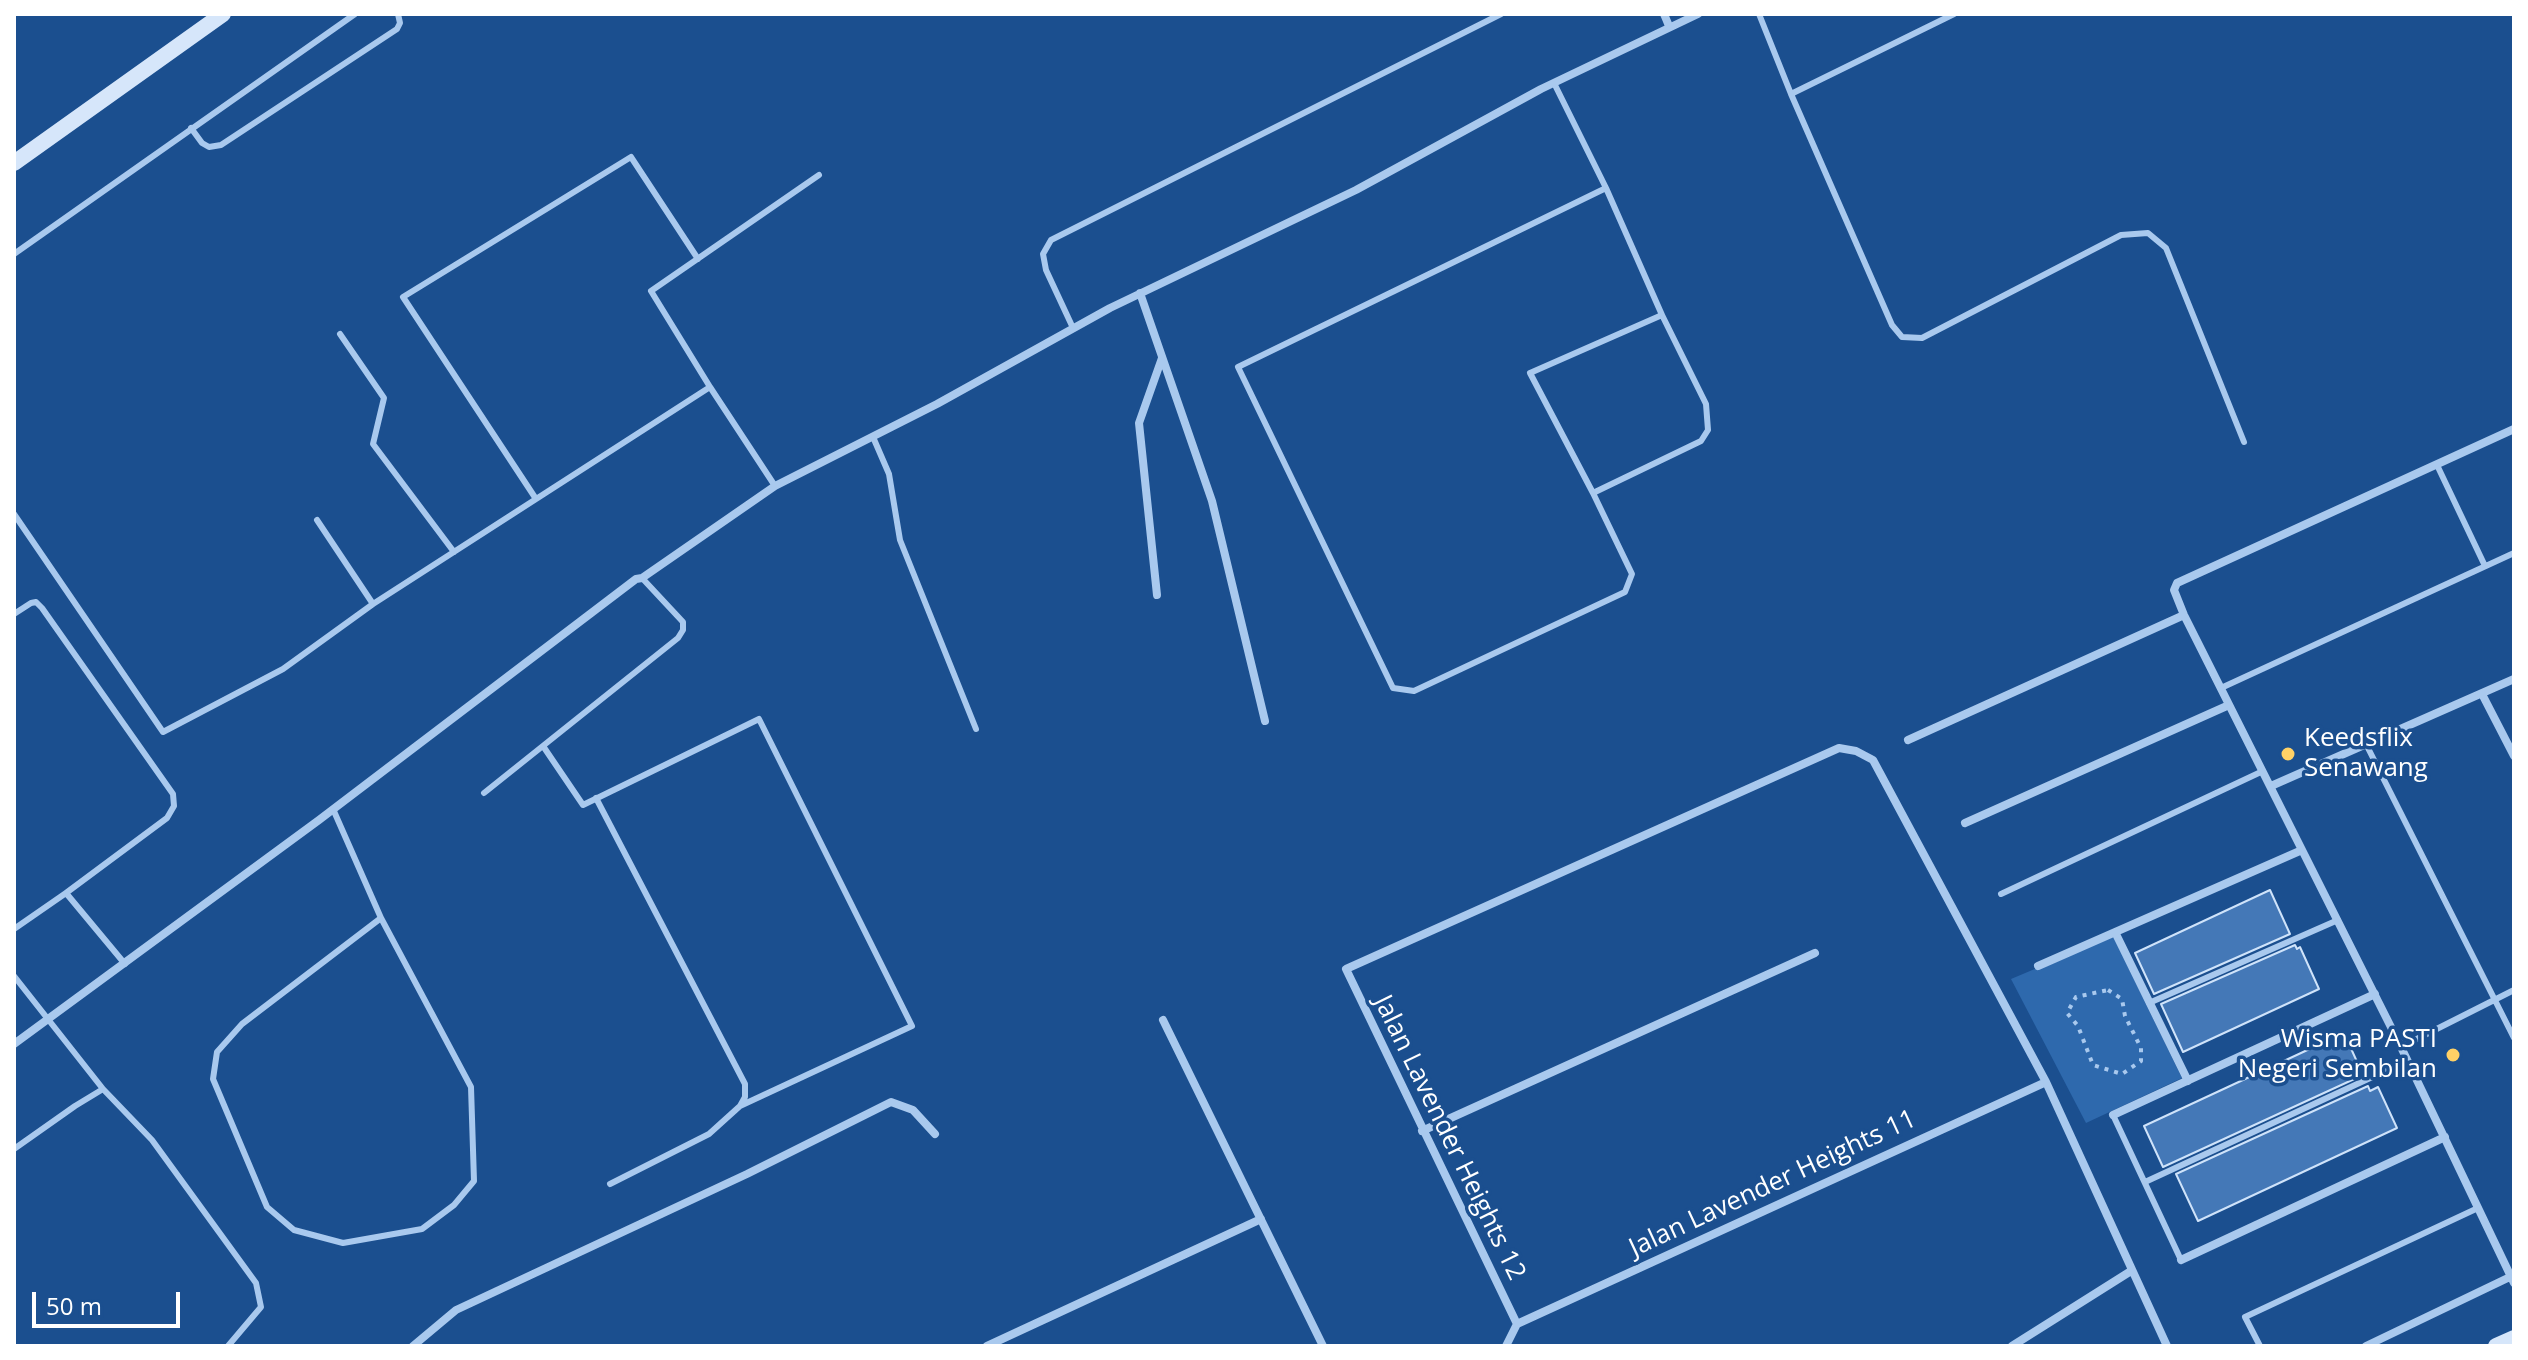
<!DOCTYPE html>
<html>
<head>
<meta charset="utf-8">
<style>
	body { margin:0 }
	#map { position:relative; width:2528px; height:1360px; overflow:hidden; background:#1b4f8f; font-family:"Open Sans",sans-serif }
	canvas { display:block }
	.frame { position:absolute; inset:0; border:16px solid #fff; pointer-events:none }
	.scale { position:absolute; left:32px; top:1292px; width:148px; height:36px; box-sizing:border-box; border:4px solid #fff; border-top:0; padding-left:10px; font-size:24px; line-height:28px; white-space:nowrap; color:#fff; -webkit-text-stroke:6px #1b4f8f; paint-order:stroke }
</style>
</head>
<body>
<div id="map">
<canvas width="2528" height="1360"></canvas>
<div class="frame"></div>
<div class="scale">50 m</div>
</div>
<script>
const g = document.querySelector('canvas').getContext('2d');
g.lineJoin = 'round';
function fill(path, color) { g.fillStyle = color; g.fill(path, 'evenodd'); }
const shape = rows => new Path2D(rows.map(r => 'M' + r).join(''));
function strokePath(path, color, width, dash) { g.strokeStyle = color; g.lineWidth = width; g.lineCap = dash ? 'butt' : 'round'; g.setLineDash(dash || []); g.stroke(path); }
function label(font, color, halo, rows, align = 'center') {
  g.font = font + ' "Open Sans",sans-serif'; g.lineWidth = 7; g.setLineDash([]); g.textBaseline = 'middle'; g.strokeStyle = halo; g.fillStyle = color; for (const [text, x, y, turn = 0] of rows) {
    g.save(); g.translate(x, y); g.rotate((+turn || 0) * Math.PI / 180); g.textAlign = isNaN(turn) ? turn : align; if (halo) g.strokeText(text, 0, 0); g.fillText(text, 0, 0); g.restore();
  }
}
const green = shape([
	[2113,936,2182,1078,2086,1123,2011,979]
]);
const building = shape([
	[2270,890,2290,934,2154,994,2135,953,2270,890],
	[2295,945,2297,949,2300,947,2319,989,2183,1052,2161,1004,2295,945],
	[2344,1033,2363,1075,2163,1167,2144,1126,2344,1033],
	[2368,1086,2370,1091,2378,1087,2397,1128,2198,1221,2176,1174,2368,1086]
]);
const path = shape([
	[2108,990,2122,999,2125,1016,2141,1048,2141,1061,2122,1074,2093,1065,2078,1026,2067,1013,2076,997,2108,990]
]);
const lane = shape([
	[1759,14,1791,94,1892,325,1902,337,1922,338,2121,235,2148,233,2166,248,2244,442],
	[1554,83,1606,188,1662,315,1706,404,1708,430,1701,441,1593,493,1632,574,1625,592,1414,691,1393,688,1238,367,1606,188],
	[1791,94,1954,14],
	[191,128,202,143,209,147,221,145,397,29,400,23,398,14],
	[14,254,355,14],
	[1073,328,1046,270,1043,254,1051,240,1501,14],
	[340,334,384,398,373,444,454,552],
	[710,387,651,291,819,175],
	[873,437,889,474,900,540,976,729],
	[2437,465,2485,566],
	[1593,493,1530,373,1662,315],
	[536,499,403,297,631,157,698,259],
	[14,514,163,732,283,669,373,604,710,387,775,486],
	[317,520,373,604],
	[14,614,31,603,36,602,42,608,173,794,174,806,167,818,66,893],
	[2221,688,2514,553],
	[2366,744,2514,1038],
	[543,746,583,805,759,719,912,1026,740,1106],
	[484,793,678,638,683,630,683,622,642,578],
	[596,798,745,1084,745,1097,740,1106,709,1134,610,1184],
	[333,809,381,918,242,1024,217,1052,213,1079,267,1207,294,1230,343,1243,422,1229,454,1205,474,1181,471,1087,381,918],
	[2001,894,2263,771],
	[14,929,66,893,125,964],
	[14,976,103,1089,75,1106,14,1149],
	[2149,1003,2338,920],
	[2401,1047,2514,990],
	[103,1089,152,1140,256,1283,261,1307,228,1346],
	[2113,1115,2181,1260],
	[2145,1182,2407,1061],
	[2260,1346,2245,1317,2478,1208]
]);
const street = shape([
	[1664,14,1669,26],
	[1140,293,1212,501,1265,721],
	[2514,429,2177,583,2174,590,2184,615,2401,1047,2514,1283],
	[1157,595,1139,423,1162,358],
	[2482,694,2514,756],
	[1908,740,2184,615],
	[2271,786,2514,679],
	[1965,823,2229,705],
	[2115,932,2188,1081],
	[2038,966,2302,850],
	[1163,1020,1323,1346],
	[14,1044,319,820,636,579,642,578,775,486,937,404,1110,308,1356,190,1541,89,1698,14],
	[2113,1115,2375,994],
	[1422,1131,1815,953],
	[2181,1260,2445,1137],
	[1517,1324,1346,969,1839,748,1856,751,1873,760,2046,1082,2167,1346],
	[1517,1324,2046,1082],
	[413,1346,456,1310,747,1174,891,1102,913,1110,935,1134],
	[987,1346,1261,1219],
	[1506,1346,1517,1324],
	[2012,1346,2131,1271],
	[2366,1346,2512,1276]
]);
const secondary = shape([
	[14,163,223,14],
	[2496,1346,2514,1338]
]);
const markers = [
	[2288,754,8,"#ffd166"],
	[2453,1055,8,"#ffd166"]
];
const poiNames = [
	["Keedsflix",2304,739],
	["Senawang",2304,769],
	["Wisma PASTI",2437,1040,"right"],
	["Negeri Sembilan",2437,1070,"right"]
];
const streetNames = [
	["Jalan Lavender Heights 12",1449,1138,64],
	["Jalan Lavender Heights 11",1773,1184,-25]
];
fill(green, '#2e69ad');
fill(building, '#4478b7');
strokePath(building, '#cfe3fa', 2);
strokePath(path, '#a9c9ee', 4, [4, 6]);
strokePath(lane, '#a9c9ee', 6);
strokePath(street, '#a9c9ee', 8);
strokePath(secondary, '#d6e6fa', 16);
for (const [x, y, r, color] of markers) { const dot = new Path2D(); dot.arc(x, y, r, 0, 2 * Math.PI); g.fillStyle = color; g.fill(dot); strokePath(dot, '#1b4f8f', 3); }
label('26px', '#fff', '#1b4f8f', poiNames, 'left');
label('26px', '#fff', '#1b4f8f', streetNames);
</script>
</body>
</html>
